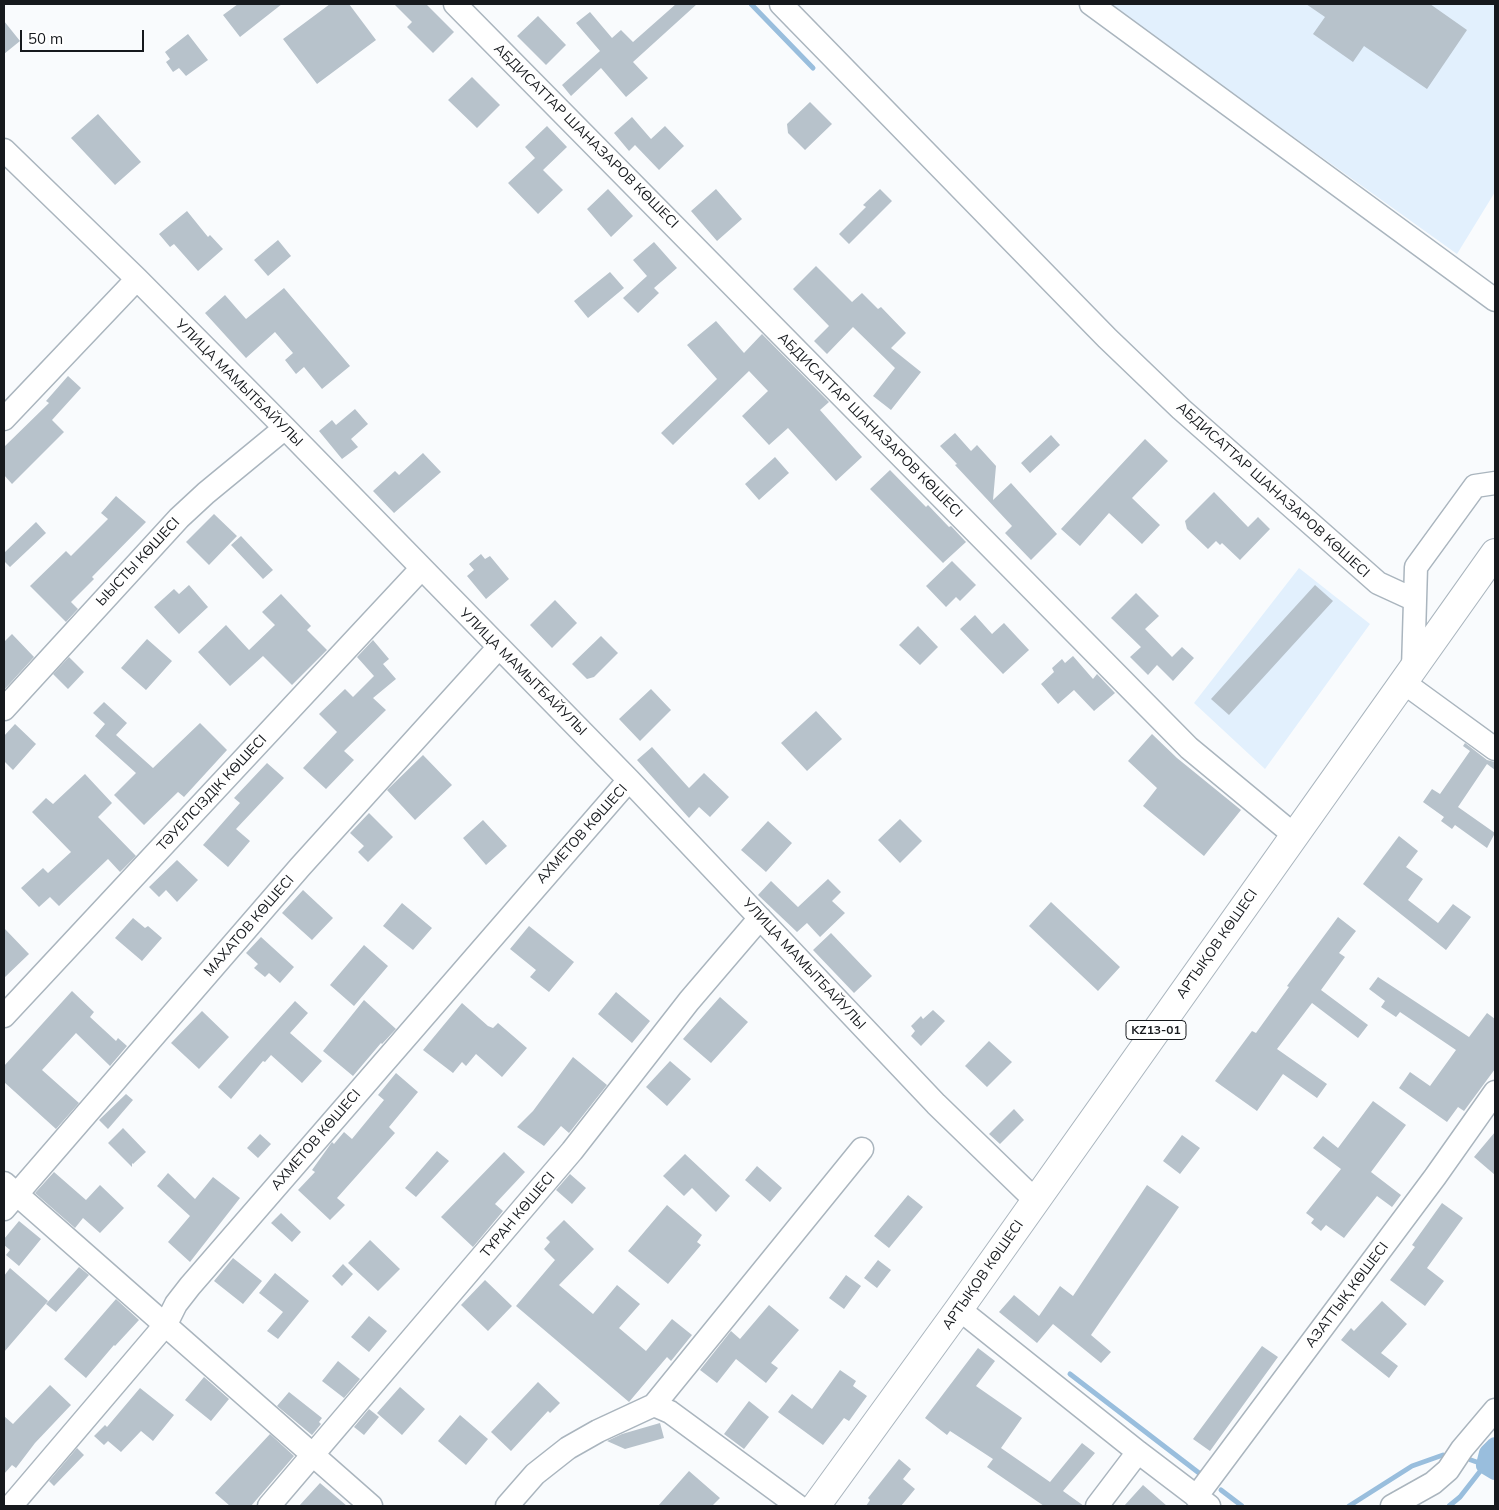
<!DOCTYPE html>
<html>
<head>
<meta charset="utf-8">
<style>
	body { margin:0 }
	#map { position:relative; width:1499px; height:1510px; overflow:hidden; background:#f9fbfd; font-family:Mulish,sans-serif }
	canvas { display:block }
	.frame { position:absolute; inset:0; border:5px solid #16191d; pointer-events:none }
	.scale { position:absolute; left:20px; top:30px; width:124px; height:22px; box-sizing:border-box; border:2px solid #16191d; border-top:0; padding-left:6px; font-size:15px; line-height:18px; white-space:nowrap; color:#16191d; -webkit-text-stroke:4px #fff; paint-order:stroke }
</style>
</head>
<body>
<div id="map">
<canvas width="1499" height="1510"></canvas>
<div class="frame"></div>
<div class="scale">50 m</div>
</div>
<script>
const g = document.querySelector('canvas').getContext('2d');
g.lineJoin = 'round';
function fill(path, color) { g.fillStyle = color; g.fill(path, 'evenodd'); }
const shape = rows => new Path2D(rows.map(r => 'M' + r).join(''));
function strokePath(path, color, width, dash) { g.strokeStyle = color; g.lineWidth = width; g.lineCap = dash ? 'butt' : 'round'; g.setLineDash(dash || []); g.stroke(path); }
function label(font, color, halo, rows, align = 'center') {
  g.font = font + ' Mulish,sans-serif'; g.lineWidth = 4; g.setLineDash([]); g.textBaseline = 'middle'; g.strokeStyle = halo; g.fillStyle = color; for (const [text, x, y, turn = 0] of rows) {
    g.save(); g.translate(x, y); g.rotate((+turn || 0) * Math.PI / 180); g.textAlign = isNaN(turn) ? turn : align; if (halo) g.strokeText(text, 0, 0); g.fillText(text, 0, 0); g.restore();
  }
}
const built = shape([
	[1108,4,1495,4,1495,192,1457,254],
	[1299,568,1370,624,1265,769,1194,703]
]);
const stream = shape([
	[751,4,813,68],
	[1070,1374,1199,1473],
	[1221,1490,1242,1506],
	[1349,1506,1412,1466,1443,1455],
	[1449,1506,1460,1497,1485,1465,1471,1460]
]);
const canal = shape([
	[1495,1446,1488,1453,1485,1465,1495,1471]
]);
const building = shape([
	[238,4,282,4,240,37,223,15],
	[330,4,349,4,376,40,317,84,283,39],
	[394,4,426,4,454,32,433,53,407,27,412,22],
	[676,4,697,4,633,62,648,78,626,97,601,68,571,96,562,85,600,51,576,23,590,12,612,38,621,30,633,42],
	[1306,4,1430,4,1467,30,1427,89,1364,46,1353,62,1313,34,1325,17],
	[538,16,566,45,546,65,517,36],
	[4,21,20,41,4,54],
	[188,34,208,60,186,76,179,68,173,72,166,62,170,59,165,52],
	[472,77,500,105,477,128,448,100],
	[810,102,832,124,805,150,788,133,787,124],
	[98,114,141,162,115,185,71,138],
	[632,117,651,139,665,126,684,146,659,170,635,145,629,151,614,133],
	[547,126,567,147,543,170,563,190,538,214,508,183,535,158,525,147],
	[608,189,633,216,611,237,587,209],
	[716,189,742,219,717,241,691,211],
	[880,189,892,201,849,244,839,234,866,207,863,205],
	[187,211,208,237,210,235,223,249,198,271,174,244,170,247,159,234],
	[278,240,291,256,268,276,254,260],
	[654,242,677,268,654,288,659,293,638,313,623,298,647,276,633,260],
	[816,266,852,302,862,293,878,309,881,307,906,333,891,348,921,372,891,410,873,396,895,368,853,327,827,354,814,341,829,326,793,289],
	[610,272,624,288,588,318,574,301],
	[284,288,350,366,322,389,304,367,296,374,285,360,293,353,275,332,246,358,205,313,225,295,246,319],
	[716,321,744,353,762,334,829,402,820,410,862,457,836,481,788,428,769,445,742,416,768,391,749,371,673,445,661,433,717,379,687,345],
	[68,376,81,388,52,420,64,432,12,484,4,475,4,447,49,403,46,401],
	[355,409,368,424,351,439,358,447,342,459,319,431,332,420,336,425],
	[955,433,971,451,977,445,996,466,993,500,1011,483,1057,534,1031,560,1005,533,1012,526,955,465,957,464,940,446],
	[1051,435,1060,445,1030,473,1021,463],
	[1145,439,1168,461,1132,498,1160,525,1142,544,1109,513,1080,546,1061,529],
	[423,453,441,472,394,513,373,491,395,471,399,475],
	[775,457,789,473,759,500,745,484],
	[890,470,926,507,928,505,949,527,951,526,966,542,943,563,870,489],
	[1214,492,1248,527,1258,517,1270,529,1240,560,1222,543,1220,545,1216,541,1208,549,1187,529,1185,521],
	[116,496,146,522,92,577,94,579,71,602,78,609,66,622,30,586,66,551,71,556,108,519,101,513],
	[214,514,237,536,209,565,186,542],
	[36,522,46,533,10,567,4,561,4,553],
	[241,536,273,570,263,579,231,545],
	[481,554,485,559,490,556,509,579,486,599,467,576,474,570,469,564],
	[952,561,976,585,960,601,956,597,946,607,926,586],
	[189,585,208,607,179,634,154,607,174,589,179,594],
	[1315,585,1333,601,1229,715,1211,699],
	[1136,593,1159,616,1145,629,1172,657,1182,647,1194,658,1173,681,1157,665,1148,675,1130,657,1141,647,1111,618],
	[281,594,311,626,307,630,327,650,292,685,263,656,230,686,198,652,226,625,249,650,275,625,262,612],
	[555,600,577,623,552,648,530,625],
	[975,615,992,634,1004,623,1029,650,1003,674,960,629],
	[918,626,938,647,920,665,899,645],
	[12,634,34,657,4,690,4,642],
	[601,636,618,653,594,677,587,679,572,664],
	[147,639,172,661,146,690,121,668],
	[373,640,389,659,383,664,396,679,373,698,386,710,344,751,354,760,326,789,303,768,337,732,319,714,345,689,353,697,374,676,357,657],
	[1073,656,1093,679,1097,674,1115,693,1094,711,1074,690,1058,704,1041,684,1054,672,1052,668,1062,659,1065,663],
	[69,657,84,672,68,689,53,674],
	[651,689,671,710,640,741,619,719],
	[104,702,127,723,116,735,153,768,200,723,227,750,184,797,178,792,144,825,114,795,136,773,95,736,105,724,93,713],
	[816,711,842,739,807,771,781,743],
	[15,724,36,744,13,770,4,761,4,736],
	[1152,734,1177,758,1241,810,1204,856,1143,806,1157,788,1128,761],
	[1465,743,1487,760,1495,762,1495,770,1487,764,1458,807,1495,833,1487,848,1455,825,1452,829,1441,821,1444,817,1423,802,1432,789,1440,794,1470,751,1463,746],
	[652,747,689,788,704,773,729,797,710,817,699,807,689,818,637,760],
	[423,755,452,785,415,820,387,790],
	[267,763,284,778,236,829,250,841,228,867,203,845,240,803,234,798],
	[85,774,112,803,98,817,136,856,120,872,108,859,59,906,50,897,39,907,21,888,43,868,48,873,71,852,32,812,46,798,53,804],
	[369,813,393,837,368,862,358,852,364,846,350,833],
	[900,819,922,841,900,863,878,840],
	[483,820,507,846,486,865,463,838],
	[768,821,792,843,766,872,741,850],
	[1399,836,1418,851,1406,867,1423,879,1408,900,1438,923,1453,904,1471,917,1446,950,1363,884],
	[177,860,198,880,177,902,166,890,159,897,149,887],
	[828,879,841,892,832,901,845,913,820,937,807,923,797,932,758,895,771,881,798,907],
	[303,890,333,918,312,940,282,913],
	[1051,902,1120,967,1098,991,1029,926],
	[402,903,432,928,413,950,383,926],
	[1338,917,1356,931,1339,953,1345,957,1321,990,1368,1025,1358,1038,1312,1003,1277,1049,1327,1084,1317,1098,1283,1074,1257,1111,1215,1081,1252,1031,1256,1033,1289,987,1287,986],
	[133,918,145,928,148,926,162,938,142,961,115,938],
	[529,926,574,962,549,992,530,977,536,970,510,949],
	[4,928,29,954,4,978],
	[831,933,872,976,854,993,813,950],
	[261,937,294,967,280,983,269,973,265,977,254,968,258,964,246,953],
	[364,945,388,966,354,1006,330,985],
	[1378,977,1469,1037,1487,1013,1495,1019,1495,1069,1464,1111,1458,1107,1447,1122,1399,1088,1410,1072,1430,1086,1456,1050,1400,1012,1396,1017,1381,1007,1385,1001,1369,989],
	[72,991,94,1012,90,1017,116,1041,118,1038,127,1046,110,1066,76,1033,42,1070,79,1103,56,1129,4,1082,4,1066],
	[616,992,650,1021,632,1043,598,1014],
	[720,997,748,1022,711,1063,683,1039],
	[364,1000,396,1029,382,1044,381,1043,353,1076,323,1051],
	[295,1001,308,1013,290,1033,322,1061,302,1083,271,1055,265,1062,263,1061,231,1099,218,1087],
	[462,1003,488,1026,493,1028,498,1023,527,1048,502,1077,476,1054,466,1066,462,1062,453,1073,423,1050],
	[933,1010,945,1021,921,1046,911,1036,915,1031,911,1026,921,1016,923,1019],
	[202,1011,229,1037,199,1069,171,1043],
	[989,1041,1012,1062,987,1087,965,1066],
	[573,1057,607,1085,569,1133,561,1126,544,1146,517,1127,533,1111],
	[670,1061,691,1079,667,1106,646,1087],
	[396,1073,418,1092,389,1127,395,1133,337,1198,345,1205,330,1220,298,1190,315,1172,312,1170,332,1142,334,1144,344,1132,352,1139,384,1100,378,1095],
	[126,1094,133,1100,108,1129,99,1120],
	[1373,1101,1406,1125,1371,1172,1401,1195,1392,1207,1377,1196,1344,1238,1326,1225,1321,1231,1311,1223,1314,1219,1306,1213,1341,1169,1313,1148,1323,1136,1338,1148],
	[1014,1109,1024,1120,1000,1144,989,1134],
	[123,1128,146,1152,133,1164,132,1163,132,1167,108,1143],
	[1495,1132,1495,1175,1474,1157],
	[260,1134,271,1144,258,1158,247,1148],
	[1182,1135,1200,1148,1180,1174,1163,1161],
	[437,1151,449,1161,416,1197,405,1188],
	[504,1152,525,1172,495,1204,503,1211,473,1247,441,1217],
	[685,1154,730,1196,716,1212,692,1188,684,1196,663,1176],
	[757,1166,782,1188,770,1202,745,1180],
	[54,1172,86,1200,100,1185,124,1208,100,1233,83,1218,75,1228,35,1193],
	[168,1173,195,1199,213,1177,240,1198,190,1262,168,1242,190,1216,157,1186],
	[570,1174,586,1188,572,1204,556,1190],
	[1147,1185,1179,1207,1091,1335,1111,1352,1101,1363,1053,1324,1037,1343,999,1312,1014,1295,1039,1316,1060,1286,1073,1296],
	[908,1195,923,1207,889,1248,874,1236],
	[1442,1203,1463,1218,1427,1268,1444,1281,1425,1306,1390,1280,1415,1247,1412,1245],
	[667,1205,702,1235,697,1242,701,1245,668,1284,628,1251],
	[281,1213,301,1232,292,1242,271,1223],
	[564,1220,594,1249,559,1285,593,1314,617,1285,640,1304,619,1328,646,1351,672,1319,692,1335,671,1361,667,1357,629,1402,516,1306,555,1260,544,1249,550,1242,546,1238],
	[19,1221,41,1239,19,1266,6,1255,10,1250,4,1245,4,1239],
	[370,1240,400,1269,378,1291,348,1263],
	[233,1258,262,1281,243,1304,214,1281],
	[878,1260,891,1270,877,1288,864,1278],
	[343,1264,353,1274,342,1286,332,1276],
	[79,1267,89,1275,56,1312,46,1304],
	[10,1268,48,1301,4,1352,4,1276],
	[275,1273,309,1301,278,1339,267,1331,283,1312,259,1293],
	[846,1275,861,1286,844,1309,829,1298],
	[485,1280,512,1306,488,1331,461,1305],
	[116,1299,139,1320,115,1346,114,1345,86,1378,64,1359],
	[1382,1301,1407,1324,1381,1353,1398,1366,1389,1378,1341,1340,1351,1328,1354,1331],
	[769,1305,799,1330,771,1363,778,1368,766,1383,736,1359,717,1383,700,1370,731,1331,740,1339],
	[369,1316,387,1331,369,1352,351,1337],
	[1262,1346,1278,1357,1210,1451,1193,1439],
	[978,1348,995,1361,976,1386,1022,1418,1001,1448,1050,1482,1082,1443,1095,1453,1063,1491,1084,1506,1044,1506,987,1467,993,1459,950,1431,947,1435,925,1418],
	[338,1361,360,1379,344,1398,322,1381],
	[840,1370,856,1381,853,1386,867,1396,849,1421,844,1418,823,1445,778,1412,792,1394,812,1409],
	[204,1377,229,1399,211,1421,185,1400],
	[538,1382,560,1403,550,1413,548,1411,511,1451,491,1432],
	[50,1385,71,1405,35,1443,16,1468,12,1465,4,1474,4,1416,13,1424],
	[400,1387,425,1409,402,1435,377,1413],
	[140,1388,174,1415,153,1441,141,1431,121,1452,108,1441,104,1445,94,1436,105,1425,107,1427],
	[289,1392,322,1418,319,1422,321,1424,312,1435,277,1406],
	[749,1401,769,1417,744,1449,724,1434],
	[369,1409,379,1417,364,1435,354,1427],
	[460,1415,488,1439,466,1465,438,1441],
	[660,1423,664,1438,625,1449,607,1441,622,1434],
	[270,1434,294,1456,251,1506,230,1506,215,1493],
	[77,1448,84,1455,54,1486,49,1481],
	[899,1459,911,1469,903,1479,915,1489,901,1506,866,1506,870,1500,868,1498],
	[689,1471,720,1498,712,1506,658,1506],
	[320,1483,347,1506,299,1506],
	[1143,1485,1167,1506,1124,1506]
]);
const minor = shape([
	[455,4,1189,748,1294,835],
	[781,4,1107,338,1181,409,1378,583,1415,600],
	[1091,4,1495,300],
	[4,150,137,279,285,428,629,780,936,1104,1035,1200],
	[4,419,137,279],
	[1413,669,1416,567,1475,486,1495,483],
	[1403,682,1495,749],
	[4,709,179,518,206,493,285,428],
	[4,1016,421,569],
	[4,1183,371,1506],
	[4,1209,300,867,499,647],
	[959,1309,1138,1452,1209,1506],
	[654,1405,670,1412,798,1506],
	[1196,1497,1435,1177,1495,1092],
	[11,1506,166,1324,176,1304,190,1286,629,780],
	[269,1506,572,1151,689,1001,760,918],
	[507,1506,535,1474,568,1448,598,1431,654,1405,862,1149],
	[1097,1506,1138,1452],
	[1392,1506,1433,1483,1448,1470,1462,1449,1495,1410]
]);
const highway = shape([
	[816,1506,959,1309,1495,553]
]);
const shields = [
	[1156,1030,60]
];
const shieldNames = [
	["KZ13-01",1156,1030]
];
const streetNames = [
	["АБДИСАТТАР ШАНАЗАРОВ КӨШЕСІ",586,136,45],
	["УЛИЦА МАМЫТБАЙУЛЫ",239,383,45],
	["АБДИСАТТАР ШАНАЗАРОВ КӨШЕСІ",870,425,45],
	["АБДИСАТТАР ШАНАЗАРОВ КӨШЕСІ",1273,490,42],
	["ЫЫСТЫ КӨШЕСІ",138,562,-47],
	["УЛИЦА МАМЫТБАЙУЛЫ",523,672,45],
	["ТӘУЕЛСІЗДІК КӨШЕСІ",212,793,-47],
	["АХМЕТОВ КӨШЕСІ",582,834,-48],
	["МАХАТОВ КӨШЕСІ",249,926,-49],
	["АРТЫҚОВ КӨШЕСІ",1217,944,-55],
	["УЛИЦА МАМЫТБАЙУЛЫ",804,964,47],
	["АХМЕТОВ КӨШЕСІ",316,1140,-49],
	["ТҰРАН КӨШЕСІ",518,1215,-50],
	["АРТЫҚОВ КӨШЕСІ",983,1275,-55],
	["АЗАТТЫҚ КӨШЕСІ",1347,1295,-53]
];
fill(built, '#e2f0fd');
strokePath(stream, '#99bedd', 5);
strokePath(canal, '#99bedd', 18);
fill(building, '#b7c2cb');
strokePath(minor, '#aab5be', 25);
strokePath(highway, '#aab5be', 30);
strokePath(minor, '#fff', 22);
strokePath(highway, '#fff', 28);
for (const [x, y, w] of shields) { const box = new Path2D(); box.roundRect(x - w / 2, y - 9.5, w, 19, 4); g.fillStyle = '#fff'; g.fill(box); strokePath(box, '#16191d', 1); }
label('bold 12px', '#16191d', null, shieldNames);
label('14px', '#16191d', '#fff', streetNames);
</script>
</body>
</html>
